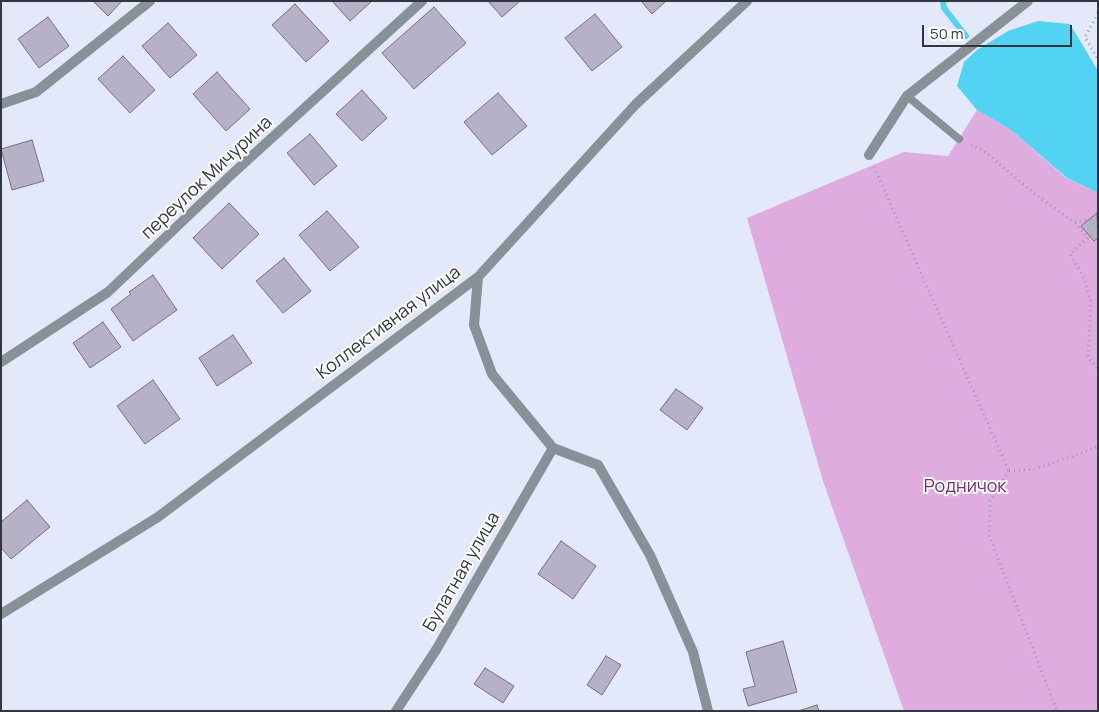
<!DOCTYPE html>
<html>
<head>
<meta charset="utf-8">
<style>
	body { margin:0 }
	#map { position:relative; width:1099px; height:712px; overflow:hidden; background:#e3e9fb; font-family:Manrope,sans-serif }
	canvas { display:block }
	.frame { position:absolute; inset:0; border:2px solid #34363f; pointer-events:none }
	.scale { position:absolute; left:922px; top:25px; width:150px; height:22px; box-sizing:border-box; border:2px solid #34363f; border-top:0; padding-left:6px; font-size:15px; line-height:18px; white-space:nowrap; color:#34363f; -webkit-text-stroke:4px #fff; paint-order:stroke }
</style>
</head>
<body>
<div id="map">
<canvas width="1099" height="712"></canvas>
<div class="frame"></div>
<div class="scale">50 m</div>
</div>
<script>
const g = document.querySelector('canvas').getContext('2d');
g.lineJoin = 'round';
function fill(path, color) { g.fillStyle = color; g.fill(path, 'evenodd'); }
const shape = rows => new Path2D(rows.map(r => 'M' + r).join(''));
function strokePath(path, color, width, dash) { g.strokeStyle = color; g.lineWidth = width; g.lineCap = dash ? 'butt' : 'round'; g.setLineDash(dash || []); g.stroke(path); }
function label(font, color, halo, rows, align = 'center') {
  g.font = font + ' Manrope,sans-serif'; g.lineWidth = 4; g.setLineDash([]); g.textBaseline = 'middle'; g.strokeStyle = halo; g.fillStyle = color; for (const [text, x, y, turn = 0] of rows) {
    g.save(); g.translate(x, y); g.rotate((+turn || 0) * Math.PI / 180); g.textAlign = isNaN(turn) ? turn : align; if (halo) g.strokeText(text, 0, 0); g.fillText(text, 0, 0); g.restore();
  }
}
const green = shape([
	[977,110,1011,130,1066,178,1098,193,1098,214,1082,226,1094,241,1098,238,1098,711,904,711,823,481,747,218,904,152,948,156]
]);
const water = shape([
	[1038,21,1070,24,1098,71,1098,193,1067,178,1011,130,977,110,957,86,964,62,977,50,1008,31]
]);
const stream = shape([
	[943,1,944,8,966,36]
]);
const building = shape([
	[93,1,122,1,108,16,93,1],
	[332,1,372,1,350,21,332,1],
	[488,1,520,1,502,17,488,1],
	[641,1,666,1,652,14,641,1],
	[295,4,329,41,306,62,272,25,295,4],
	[434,7,466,43,414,89,382,53,434,7],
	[595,14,622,47,592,71,565,38,595,14],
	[48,17,69,46,39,68,18,39,48,17],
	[168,23,197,55,170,78,142,46,168,23],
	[123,56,155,90,130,113,98,79,123,56],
	[217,72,250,109,226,131,193,94,217,72],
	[362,90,387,118,362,141,336,114,362,90],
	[498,93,527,126,492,155,464,122,498,93],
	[310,134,337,166,314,185,287,153,310,134],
	[32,140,44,181,12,190,1,149,32,140],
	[229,203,259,234,222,269,193,238,229,203],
	[327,211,359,247,330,271,299,235,327,211],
	[1097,213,1098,238,1094,241,1081,226,1097,213],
	[284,258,311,291,283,313,256,281,284,258],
	[153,275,177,310,133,341,111,309,131,294,129,292,153,275],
	[103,322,121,347,90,368,73,343,103,322],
	[233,335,252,363,217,386,199,358,233,335],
	[153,380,180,419,145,444,117,406,153,380],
	[676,389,703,408,687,430,660,410,676,389],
	[27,500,50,527,11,559,1,548,1,522,27,500],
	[561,541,596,566,573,599,538,574,561,541],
	[783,641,797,692,748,706,743,689,755,686,746,652,783,641],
	[606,656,621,665,602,695,587,685,606,656],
	[485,668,514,686,503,703,474,684,485,668],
	[817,705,819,711,798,711,817,705]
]);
const path = shape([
	[1098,13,1085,37,1098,59],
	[971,145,984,151,1036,195,1074,222,1089,219,1098,229],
	[874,167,1009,471],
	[1075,223,1088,238,1070,254,1084,278,1091,302,1088,357,1098,369],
	[1009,471,990,501,989,535,1057,711],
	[1009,471,1035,469,1098,447]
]);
const service = shape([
	[907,96,959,139]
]);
const minor = shape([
	[1,104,36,92,150,1],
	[869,155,907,96,1028,1],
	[478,277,474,325,492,374,553,448,598,465,650,555,693,652,708,711],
	[1,362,108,292,230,176,422,1],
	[1,614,158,517,478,277,636,104,747,1],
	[396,711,436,650,553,448]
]);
const streetNames = [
	["переулок Мичурина",207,178,-43],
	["Коллективная улица",389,323,-37],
	["Булатная улица",462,572,-60]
];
const parkNames = [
	["Родничок",965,487]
];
fill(green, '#deacdf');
fill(water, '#52d3f3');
strokePath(stream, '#52d3f3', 6);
fill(building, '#b7b1c7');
strokePath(building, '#756f84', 1);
strokePath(path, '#999eac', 3, [1, 4]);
strokePath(service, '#899198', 8);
strokePath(minor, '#899198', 10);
label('18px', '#34363f', '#fff', streetNames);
label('18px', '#77297b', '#fff', parkNames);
</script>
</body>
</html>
